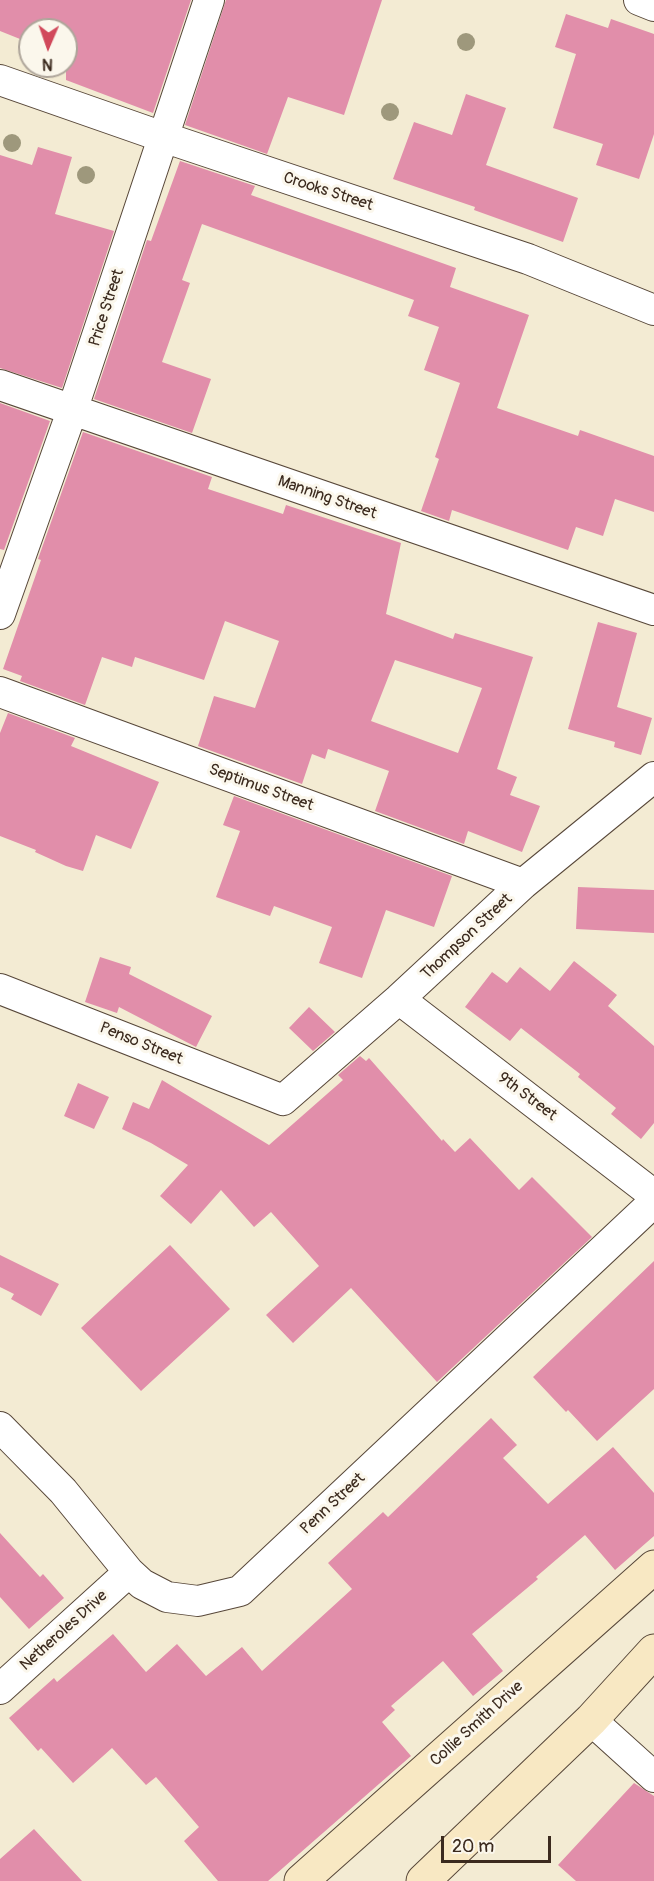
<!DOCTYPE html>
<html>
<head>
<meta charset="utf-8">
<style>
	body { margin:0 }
	#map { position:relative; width:654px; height:1881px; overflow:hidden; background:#f3ebd3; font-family:Pangolin,sans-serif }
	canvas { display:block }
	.north { position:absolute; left:18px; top:18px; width:60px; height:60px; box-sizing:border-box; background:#fbf7ec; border:2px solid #aea59a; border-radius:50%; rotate:182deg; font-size:16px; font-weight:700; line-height:24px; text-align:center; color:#3b2a1e }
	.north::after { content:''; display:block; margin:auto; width:21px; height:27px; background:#d1495b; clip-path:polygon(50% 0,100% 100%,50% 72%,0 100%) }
	.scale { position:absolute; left:441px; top:1836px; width:110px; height:27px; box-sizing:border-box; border:3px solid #3b2a1e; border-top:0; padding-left:8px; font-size:18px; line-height:21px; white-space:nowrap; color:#3b2a1e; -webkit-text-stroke:4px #fbf7ec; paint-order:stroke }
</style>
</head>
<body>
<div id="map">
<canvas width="654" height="1881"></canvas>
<div class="north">N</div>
<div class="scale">20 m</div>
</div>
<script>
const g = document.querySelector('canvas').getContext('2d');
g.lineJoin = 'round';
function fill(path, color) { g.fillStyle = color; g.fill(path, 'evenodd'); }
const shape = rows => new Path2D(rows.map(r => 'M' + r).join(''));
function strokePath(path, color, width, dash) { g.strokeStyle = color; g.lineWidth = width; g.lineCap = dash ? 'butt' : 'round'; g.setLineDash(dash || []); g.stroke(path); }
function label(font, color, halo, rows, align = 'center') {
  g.font = font + ' Pangolin,sans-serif'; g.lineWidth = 6; g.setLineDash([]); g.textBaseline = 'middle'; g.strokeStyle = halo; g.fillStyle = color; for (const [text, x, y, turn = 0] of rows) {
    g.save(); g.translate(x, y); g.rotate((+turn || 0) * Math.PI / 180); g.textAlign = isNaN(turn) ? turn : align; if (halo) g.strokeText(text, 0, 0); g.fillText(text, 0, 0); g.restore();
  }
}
const building = shape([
	[0,0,191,0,153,113,66,80,66,30,30,30,30,43,0,31],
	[226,0,382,0,344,115,288,97,267,154,185,125],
	[566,14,608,28,611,19,654,34,654,134,639,179,596,165,603,144,553,128,576,54,555,47],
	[466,94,506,108,486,165,578,198,563,242,474,210,475,207,393,179,414,122,452,135],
	[38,147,72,157,55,214,114,231,62,388,0,368,0,155,32,165],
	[180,161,255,186,251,195,456,268,450,287,529,315,497,408,578,436,580,430,654,456,654,512,615,499,603,536,576,527,568,550,452,510,449,521,421,511,439,459,435,457,460,383,424,370,439,327,408,316,414,300,202,224,182,280,190,283,162,362,211,379,192,433,94,399,147,240,151,241],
	[0,403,50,421,4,550,0,549],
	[83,432,212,477,208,489,283,514,286,505,401,543,386,614,453,639,455,633,533,657,497,769,517,777,510,795,540,806,522,852,468,831,464,844,375,811,389,771,328,749,325,759,312,754,302,784,198,746,214,696,255,708,279,641,225,621,204,680,135,657,132,667,102,657,85,705,20,681,22,676,3,669,41,560,38,559],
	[395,660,482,688,458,753,371,721],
	[598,622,637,633,617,707,652,718,641,755,614,747,615,742,568,729],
	[8,713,75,738,71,746,159,782,131,849,96,835,83,871,66,866,35,852,36,850,0,836,0,733],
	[234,796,452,876,434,927,386,910,362,978,319,963,332,927,274,906,270,916,216,897,240,831,223,825],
	[578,887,654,890,654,933,576,929],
	[100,957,131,967,129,974,212,1016,196,1047,119,1007,117,1013,85,1002],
	[574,961,617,995,608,1006,654,1046,654,1123,641,1139,611,1114,616,1108,578,1077,580,1074,521,1028,510,1041,465,1007,492,972,507,983,520,967,550,991],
	[309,1007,335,1032,313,1051,289,1028],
	[360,1056,366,1061,369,1058,442,1141,443,1139,455,1152,470,1138,519,1190,532,1177,592,1237,437,1382,351,1288,293,1343,266,1315,319,1266,271,1212,254,1227,221,1190,191,1224,160,1196,188,1165,151,1143,122,1129,133,1102,149,1109,162,1080,269,1145,343,1080,338,1075],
	[78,1083,109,1097,94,1129,64,1116],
	[170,1245,230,1309,141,1391,81,1328],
	[0,1255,59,1284,41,1316,11,1299,14,1294,0,1287],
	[654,1261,654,1389,597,1441,568,1410,566,1412,533,1377],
	[491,1418,517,1445,503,1458,548,1504,613,1447,654,1493,654,1536,615,1570,585,1535,536,1577,538,1579,472,1634,503,1671,473,1696,443,1661,391,1706,395,1710,382,1722,411,1756,268,1881,218,1881,184,1841,199,1827,156,1777,146,1785,112,1748,73,1783,41,1748,38,1751,9,1718,54,1678,57,1682,113,1634,146,1672,177,1644,206,1676,242,1647,262,1671,352,1589,328,1563,383,1512,388,1517],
	[0,1533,40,1577,43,1574,64,1598,29,1629,0,1597],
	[634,1783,654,1796,654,1881,576,1881,558,1865],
	[34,1829,82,1881,0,1881,0,1859]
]);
const street = shape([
	[639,0,654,6],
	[0,80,163,137,528,259,654,310],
	[0,385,654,610],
	[0,614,72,411,209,0],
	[0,692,523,884],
	[0,989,283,1100,399,999,523,884,654,777],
	[399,999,654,1195],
	[0,1427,63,1491,129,1572,142,1584,167,1597,198,1601,240,1591,654,1202],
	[0,1689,129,1572],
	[591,1720,654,1777]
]);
const secondary = shape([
	[301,1881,654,1567],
	[423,1881,591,1720,654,1651]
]);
const trees = [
	[466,42],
	[390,112],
	[12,143],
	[86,175]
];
const streetNames = [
	["Crooks Street",328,192,18],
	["Price Street",107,308,-72],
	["Manning Street",327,498,19],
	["Septimus Street",261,788,20],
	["Thompson Street",467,937,-43],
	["Penso Street",141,1044,22],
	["9th Street",527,1097,37],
	["Penn Street",333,1504,-43],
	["Netheroles Drive",64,1631,-42],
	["Collie Smith Drive",477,1724,-42]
];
fill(building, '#e18eaa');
strokePath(street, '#574739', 32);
strokePath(secondary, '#574739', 35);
strokePath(street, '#fff', 30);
strokePath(secondary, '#f8e8c3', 33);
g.fillStyle = '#9e987c';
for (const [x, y] of trees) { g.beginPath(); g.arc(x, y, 9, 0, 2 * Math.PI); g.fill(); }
label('16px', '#3b2a1e', '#fbf7ec', streetNames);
</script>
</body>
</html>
